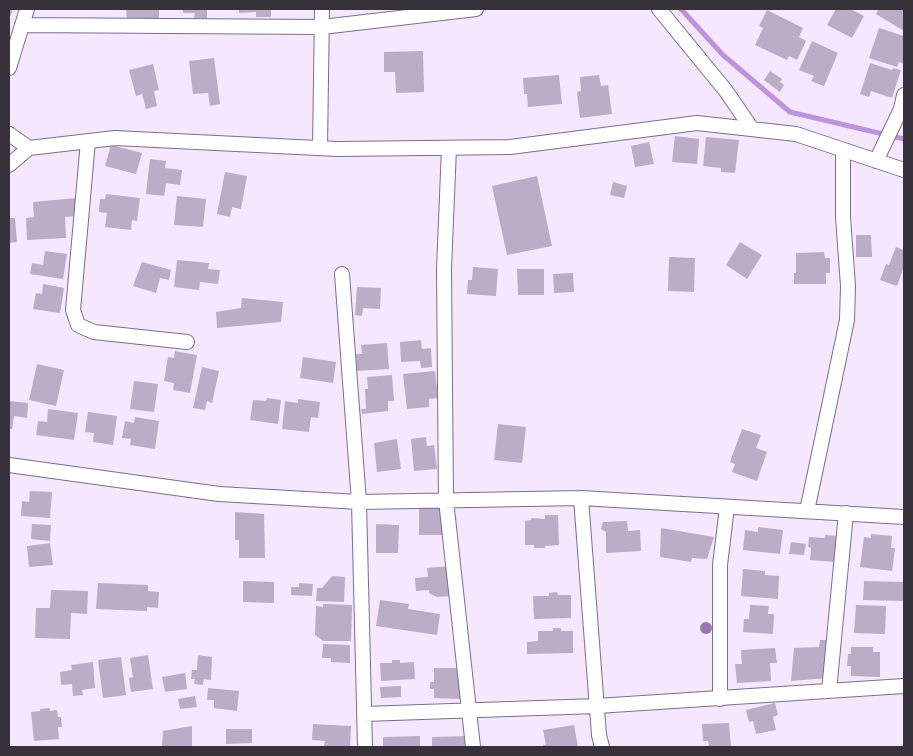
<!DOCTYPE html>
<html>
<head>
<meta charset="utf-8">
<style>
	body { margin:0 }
	#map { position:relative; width:913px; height:756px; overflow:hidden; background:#f4e7fe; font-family:Ubuntu,sans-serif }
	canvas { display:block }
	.frame { position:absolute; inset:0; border:10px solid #37313c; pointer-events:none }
</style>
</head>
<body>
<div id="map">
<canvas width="913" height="756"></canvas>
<div class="frame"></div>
</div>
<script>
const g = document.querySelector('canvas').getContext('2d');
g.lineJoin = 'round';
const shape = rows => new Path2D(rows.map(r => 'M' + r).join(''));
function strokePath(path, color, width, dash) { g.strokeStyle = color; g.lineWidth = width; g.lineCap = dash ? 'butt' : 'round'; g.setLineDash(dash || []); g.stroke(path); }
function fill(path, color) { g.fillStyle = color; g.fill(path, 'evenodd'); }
const stream = shape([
	[681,9,723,55,790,112,904,139]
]);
const building = shape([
	[9,9,13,9,10,17,9,17],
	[126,9,159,9,159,18,127,19],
	[183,9,207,9,207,18,194,18,195,13,183,13],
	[239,9,271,9,271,17,256,17,256,12,239,13],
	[836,9,850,9,864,16,852,38,827,25],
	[876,9,904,9,904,31,876,14,878,10],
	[767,10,803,28,799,37,806,41,797,60,789,56,787,60,755,45,763,28,759,26],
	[879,28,904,36,904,64,899,62,897,67,869,58],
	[812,41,838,53,824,86,811,81,814,76,799,70],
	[423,51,424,92,396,93,395,72,384,72,384,52],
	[214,58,220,104,210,106,208,93,193,94,189,61],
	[870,63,892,70,893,68,901,70,892,98,871,91,869,97,860,94],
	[153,64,159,90,154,91,157,106,146,109,142,94,136,96,129,70],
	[770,71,782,79,780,82,784,85,780,92,764,80],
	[559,75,562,104,528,107,527,94,524,94,523,78],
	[599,75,601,86,608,85,612,114,580,118,577,92,581,91,580,77],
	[675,136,699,139,697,164,672,162],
	[706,137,739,140,735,173,721,172,721,168,703,166],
	[649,142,654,164,635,167,631,146],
	[111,145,142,153,136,174,105,166],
	[150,159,166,161,165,168,182,170,180,185,166,183,164,196,146,194],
	[225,172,247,176,241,209,232,207,230,217,217,214],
	[537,176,552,246,507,255,492,186],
	[613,182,627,186,624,198,610,195],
	[106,194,140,198,137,221,132,220,131,230,105,227,107,213,99,212,100,199,105,199],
	[177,196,206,199,203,227,174,225],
	[76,198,77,216,65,217,66,238,27,240,26,218,34,217,33,202],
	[9,218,15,218,17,242,9,243],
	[856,235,871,235,872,257,856,257],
	[740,242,762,255,747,279,726,265],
	[896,247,904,250,904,267,897,286,880,280,886,264,889,265],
	[45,251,67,254,63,279,30,274,32,263,43,265],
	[824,252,825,258,830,258,830,273,826,273,826,284,794,284,794,273,796,273,796,253],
	[669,257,695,258,694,292,668,291],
	[177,260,209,263,208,269,220,270,218,284,200,282,199,290,174,287],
	[142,262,171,270,169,280,160,278,156,293,133,286],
	[473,267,498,269,496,296,467,294,468,280,472,280],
	[517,269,544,269,544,295,518,295],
	[573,273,574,292,554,293,553,274],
	[43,284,64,288,60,313,33,309,36,293,42,294],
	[357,287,381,288,380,309,363,308,362,316,355,315],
	[242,298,283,302,281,322,217,328,216,312,241,308],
	[421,340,422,349,431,348,432,367,421,368,420,361,401,362,400,342],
	[387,343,389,369,357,371,356,354,362,354,361,345],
	[175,351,197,355,190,393,173,390,174,383,164,381,168,357,174,358],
	[303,357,336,362,333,383,300,378],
	[37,364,64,370,56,406,29,400],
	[202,367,219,371,212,403,207,401,205,410,193,408],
	[435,371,438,398,429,399,429,407,407,409,403,374],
	[392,375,394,401,388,401,388,411,362,414,361,409,366,409,365,389,368,389,367,377],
	[134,381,158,384,154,412,130,409],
	[267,398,281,400,278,424,250,420,253,400,266,401],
	[298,399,320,402,318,418,311,417,309,432,282,429,285,401,298,403],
	[9,401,28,403,27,418,14,416,12,429,9,429],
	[48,409,78,413,74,440,36,435,38,421,47,422],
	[88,412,117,416,113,445,93,442,94,433,85,432],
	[135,417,159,421,155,449,130,445,131,439,122,438,125,421,134,423],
	[498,424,526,427,522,463,494,460],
	[742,429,761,435,756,448,767,452,757,481,732,472,735,464,730,462],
	[426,437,427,446,434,445,437,469,414,471,411,439],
	[397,439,401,469,377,472,374,443],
	[30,491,52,492,50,518,21,516,22,501,29,502],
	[419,505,442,506,442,535,419,535],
	[235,512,264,514,265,558,239,558,239,540,235,540],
	[545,515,558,515,559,545,545,546,545,548,534,548,534,545,525,545,525,521,531,520,531,518,545,519],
	[627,521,628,531,640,530,641,551,606,553,606,532,601,529,603,522],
	[32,524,51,525,50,541,31,539],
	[376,524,399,525,398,553,376,553],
	[758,527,783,530,780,554,743,550,745,530,758,532],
	[661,528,714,537,707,559,692,558,691,562,660,557],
	[871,534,892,536,891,548,895,548,892,571,860,567,864,537,871,538],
	[825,535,837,536,835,562,810,560,811,548,808,547,809,537,825,538],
	[791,542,806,544,804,555,789,554],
	[50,543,53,565,29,567,27,546],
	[451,566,453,596,437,597,429,593,429,590,416,591,415,578,428,577,427,568],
	[743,569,765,571,765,575,779,576,778,599,741,596],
	[332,576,345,577,344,602,316,601,317,588,322,588],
	[243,581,274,582,274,603,243,602],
	[864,581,903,582,903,601,863,600],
	[98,583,148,585,148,591,159,592,158,608,147,607,147,611,96,609],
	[299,583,313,584,312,596,291,595,291,587,299,587],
	[51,590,88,591,87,614,71,613,70,639,35,638,36,608,50,608],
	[557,592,558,595,571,595,571,618,534,619,533,596,549,596,549,593],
	[380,600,409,604,408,609,440,614,437,635,376,626],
	[323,604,352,605,351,641,323,641,315,635,316,606,323,607],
	[750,605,769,606,768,614,774,614,773,634,743,632,744,619,749,619],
	[856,605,886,606,885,634,854,633],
	[553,628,561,628,561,631,573,631,573,653,527,654,527,642,538,641,538,631,553,631],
	[820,640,831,640,828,678,791,681,794,648,819,647],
	[323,644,350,645,350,663,331,662,331,658,322,658],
	[851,647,873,647,873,652,880,652,880,677,851,676,851,666,847,666,848,654,851,654],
	[775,648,777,663,770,663,771,681,737,683,735,664,742,664,741,650],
	[148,655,153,689,131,692,129,678,133,677,130,658],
	[198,655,212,657,211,680,204,679,203,685,194,684,195,679,191,679,192,670,197,670],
	[121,657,126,695,103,698,98,660],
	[392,660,400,660,400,663,414,662,415,679,381,681,380,663,392,663],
	[93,662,95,688,82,690,83,695,73,696,72,684,61,685,60,672,72,670,71,665],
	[434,668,463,668,463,699,434,698,434,689,430,689,430,682,434,682],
	[185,673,187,689,165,692,162,677],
	[401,686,401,697,381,698,380,687],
	[208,688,239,691,237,711,214,708,214,700,207,700],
	[195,696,197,707,180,709,178,699],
	[775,703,778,715,773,717,776,730,756,734,753,721,749,722,746,710],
	[50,708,50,711,57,710,58,717,61,717,62,727,58,727,59,739,34,741,31,712,40,711,40,709],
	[729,723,731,747,709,747,708,741,703,741,702,724],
	[313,724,351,726,350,747,324,746,325,741,312,740],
	[574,725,578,747,544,747,543,745,546,745,543,730],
	[192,726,192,747,162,747,163,731],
	[226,729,252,729,252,743,226,744],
	[420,736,420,747,383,747,383,737],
	[468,736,468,747,432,747,432,737]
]);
const minor = shape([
	[659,9,726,91,752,129],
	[22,25,322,27,476,9],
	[9,68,27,9],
	[9,134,29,148],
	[88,141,73,310,78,325,94,332,187,342],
	[320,148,322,9],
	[449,148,444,269,446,500,473,747],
	[876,161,901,109,904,95],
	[9,165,29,148,115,138,338,149,510,147,697,123,796,134,904,170],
	[342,274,359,502,365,747],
	[9,465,219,494,359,502,581,498,904,517],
	[581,498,599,735,602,747],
	[807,511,847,320,848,286,843,217,843,150],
	[829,691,846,513],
	[720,699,720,565,727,507],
	[364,714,597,706,904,686]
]);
const trees = [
	[706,628]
];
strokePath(stream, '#be93dc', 5);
fill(building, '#bbacc7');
strokePath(minor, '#7c6e87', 16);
strokePath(minor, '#fff', 14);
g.fillStyle = '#9b76b0';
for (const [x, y] of trees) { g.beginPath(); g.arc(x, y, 6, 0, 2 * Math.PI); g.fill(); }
</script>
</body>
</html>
